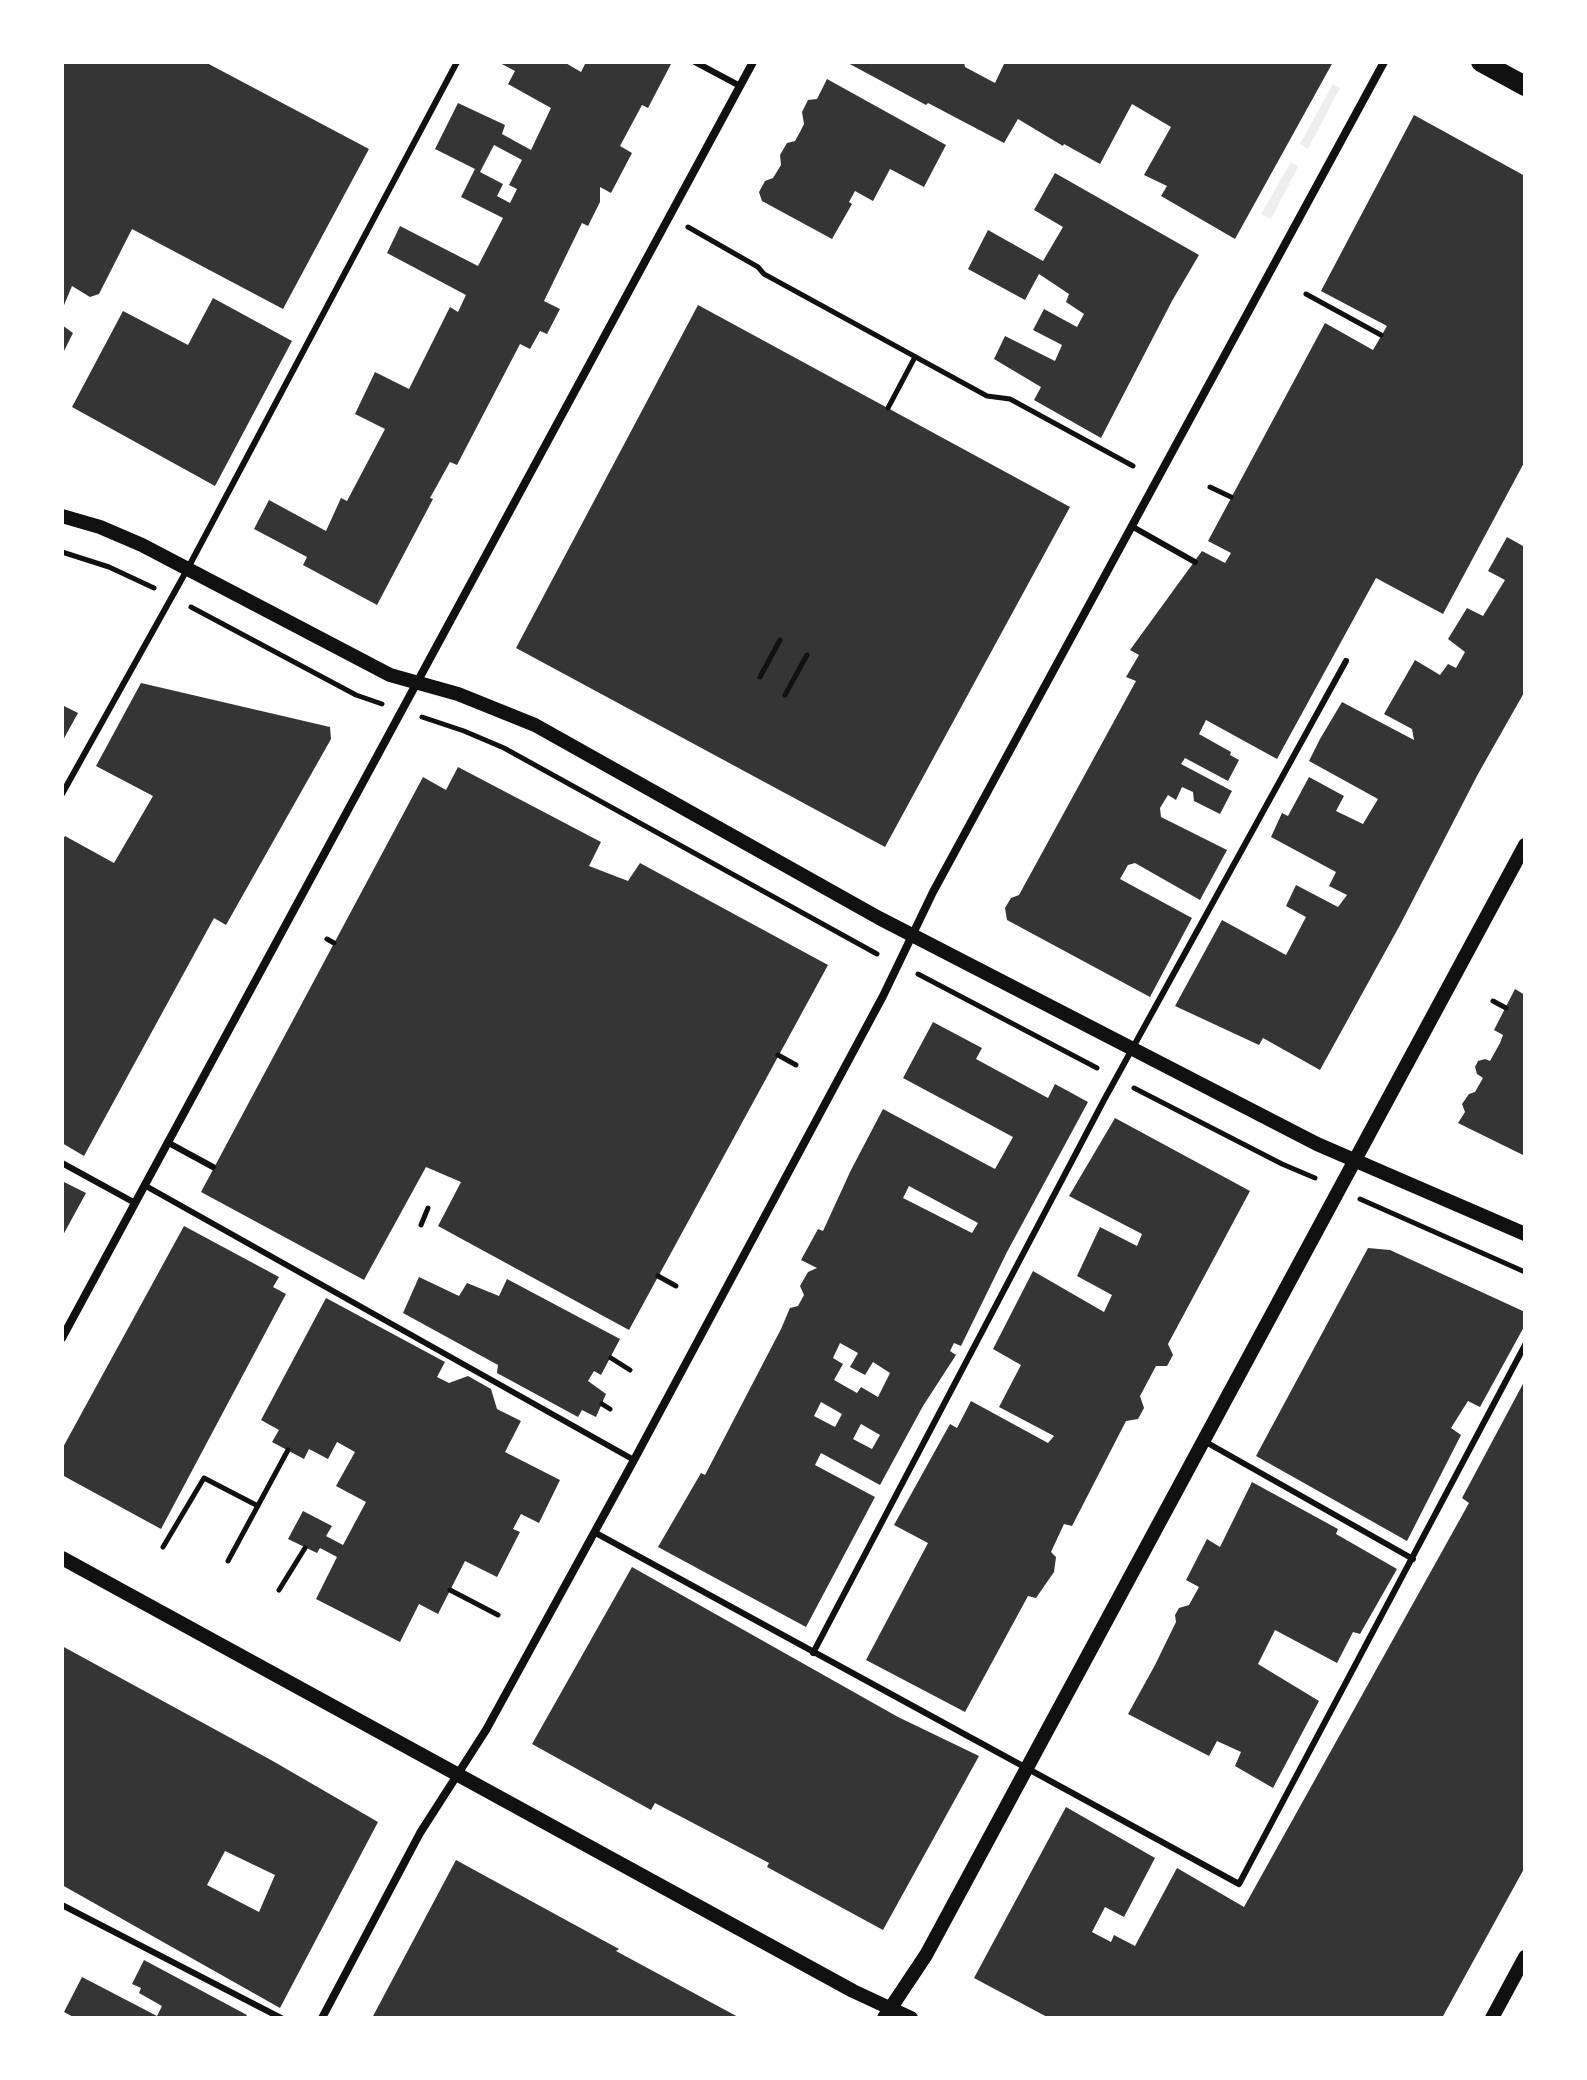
<!DOCTYPE html>
<html>
<head>
<meta charset="utf-8">
<style>
	body { margin:0 }
	#map { position:relative; width:1587px; height:2080px; overflow:hidden; background:#fff; font-family:Inter,sans-serif }
	canvas { display:block }
	.frame { position:absolute; inset:0; border:64px solid #fff; pointer-events:none }
</style>
</head>
<body>
<div id="map">
<canvas width="1587" height="2080"></canvas>
<div class="frame"></div>
</div>
<script>
const g = document.querySelector('canvas').getContext('2d');
g.lineJoin = 'round';
function fill(path, color) { g.fillStyle = color; g.fill(path, 'evenodd'); }
const shape = rows => new Path2D(rows.map(r => 'M' + r).join(''));
function strokePath(path, color, width, dash) { g.strokeStyle = color; g.lineWidth = width; g.lineCap = dash ? 'butt' : 'round'; g.setLineDash(dash || []); g.stroke(path); }
const green = shape([
	[1333,84,1340,88,1308,149,1300,144],
	[1291,162,1298,167,1271,219,1261,214]
]);
const building = shape([
	[62,62,205,62,369,149,283,309,132,229,99,294,90,297,72,286,62,310],
	[498,62,564,62,581,72,586,62,671,64,648,108,642,105,620,146,632,153,611,193,600,187,600,202,588,226,582,223,544,301,560,309,547,334,540,331,530,349,520,344,457,465,450,462,430,498,433,499,377,605,303,565,307,557,254,529,269,500,326,531,341,498,347,501,385,429,355,414,375,372,409,389,450,307,458,312,466,295,387,253,400,226,478,266,503,218,461,197,475,169,435,149,458,103,505,125,502,134,531,150,551,108,508,84,515,71],
	[494,145,522,160,509,185,517,189,510,203,497,196,503,184,480,172],
	[846,62,964,62,965,67,995,83,1005,62,1333,62,1235,239,1161,196,1167,186,1144,175,1171,127,1132,104,1100,164,1064,144,1063,146,1018,119,1004,143,928,103,926,105],
	[827,79,946,145,924,187,890,169,873,201,855,191,849,202,852,204,832,239,762,201,759,192,765,181,773,178,781,165,780,155,787,143,795,141,800,132,804,124,802,112,808,100,817,99],
	[1414,115,1525,176,1525,461,1443,614,1376,578,1277,759,1206,720,1199,734,1231,752,1230,755,1239,760,1228,781,1185,758,1181,764,1232,791,1220,814,1194,801,1193,792,1182,787,1176,800,1168,795,1160,808,1161,817,1227,850,1200,900,1135,863,1128,865,1120,879,1192,918,1150,997,1007,920,1005,908,1011,898,1019,895,1136,681,1126,677,1139,655,1130,650,1202,551,1225,563,1231,553,1208,541,1325,323,1373,350,1387,326,1321,291],
	[1055,173,1199,255,1172,301,1101,438,1034,400,1041,387,994,359,1005,336,1055,361,1062,345,1033,330,1044,309,1077,327,1084,314,1066,302,1069,294,1039,274,1025,300,968,269,988,230,1043,261,1063,227,1034,210],
	[213,298,292,341,215,486,72,407,123,311,188,345],
	[698,305,1070,507,885,847,516,648],
	[62,325,73,333,62,355],
	[1507,537,1523,546,1525,542,1525,691,1478,774,1400,925,1320,1070,1263,1038,1259,1045,1175,1006,1222,920,1286,955,1306,917,1286,906,1296,885,1338,907,1347,895,1329,886,1336,872,1271,837,1282,813,1288,816,1309,777,1344,796,1336,811,1363,824,1378,799,1309,761,1320,739,1342,702,1414,740,1412,729,1384,714,1415,660,1440,675,1448,664,1456,668,1465,652,1448,639,1467,608,1483,616,1505,580,1488,571],
	[141,683,330,727,331,739,226,925,214,918,84,1156,62,1143,62,841,65,836,114,863,153,796,96,766],
	[62,705,78,713,62,742],
	[458,767,601,842,589,866,628,881,640,863,828,965,629,1330,438,1226,461,1182,426,1167,364,1280,201,1192,423,777,446,790],
	[1515,989,1525,995,1525,1156,1458,1123,1465,1112,1462,1104,1469,1094,1475,1092,1483,1078,1477,1074,1475,1067,1478,1061,1485,1059,1490,1061,1500,1043,1503,1035,1494,1030],
	[933,1022,982,1048,976,1059,1048,1098,1055,1084,1088,1102,1007,1252,961,1346,954,1343,950,1351,956,1355,923,1406,880,1485,821,1453,815,1465,875,1497,806,1627,658,1547,701,1473,705,1475,781,1329,790,1308,798,1306,804,1295,800,1286,808,1272,817,1268,801,1260,818,1229,823,1231,851,1170,883,1109,995,1169,1013,1137,903,1078],
	[909,1186,978,1223,972,1233,903,1198],
	[840,1343,858,1353,850,1367,865,1375,873,1362,890,1373,878,1397,861,1387,857,1393,834,1380,843,1364,833,1358],
	[821,1402,842,1414,835,1427,814,1416],
	[861,1424,880,1435,872,1449,853,1439],
	[1115,1118,1250,1191,1168,1344,1173,1355,1167,1366,1156,1366,1140,1396,1144,1408,1138,1419,1126,1421,1072,1526,1064,1524,1051,1552,1056,1557,1054,1572,1036,1598,1028,1596,965,1712,866,1660,928,1543,894,1525,950,1424,957,1428,971,1401,1048,1443,1054,1436,999,1407,1021,1365,993,1349,1033,1271,1104,1312,1112,1295,1077,1276,1100,1227,1137,1246,1142,1234,1069,1196],
	[62,1181,86,1193,62,1237],
	[184,1226,279,1277,273,1287,286,1294,161,1529,62,1475,62,1449],
	[1368,1248,1390,1250,1525,1312,1525,1325,1480,1407,1468,1401,1451,1428,1461,1435,1407,1541,1256,1456],
	[419,1277,459,1296,467,1283,499,1296,507,1279,620,1339,601,1375,594,1371,588,1381,606,1394,596,1417,582,1410,578,1417,497,1373,498,1365,403,1313],
	[326,1298,445,1362,437,1377,449,1383,468,1376,491,1389,497,1409,521,1421,505,1452,560,1480,539,1523,521,1514,513,1529,520,1532,497,1577,465,1561,438,1614,419,1604,400,1642,316,1599,337,1557,320,1548,317,1553,288,1539,303,1511,332,1526,326,1536,343,1545,366,1502,336,1486,355,1452,337,1442,328,1459,309,1449,304,1459,272,1442,279,1430,261,1420],
	[1525,1380,1525,1867,1442,2018,1049,2018,974,1978,1066,1807,1155,1858,1124,1917,1105,1907,1092,1932,1111,1942,1114,1935,1135,1946,1177,1868,1244,1907,1469,1503,1462,1498],
	[1252,1482,1338,1529,1336,1534,1397,1569,1360,1634,1353,1632,1337,1663,1275,1630,1258,1664,1319,1701,1273,1788,1235,1766,1241,1752,1217,1741,1209,1756,1128,1714,1155,1665,1176,1622,1175,1615,1179,1608,1189,1605,1199,1587,1186,1580,1207,1539,1220,1547],
	[632,1567,898,1717,979,1756,883,1930,767,1867,769,1863,655,1803,651,1810,532,1744],
	[62,1646,271,1760,378,1822,280,2008,62,1885],
	[225,1851,275,1875,259,1912,207,1885],
	[456,1860,619,1949,616,1951,740,2018,372,2018],
	[144,1960,247,2015,245,2018,75,2018,64,2012,82,1977,157,2016,162,2006,139,1993,141,1988,132,1984]
]);
const path = shape([
	[688,227,758,267,764,274,987,396,1010,399,1133,466],
	[1306,294,1381,335],
	[888,408,915,357],
	[1210,487,1231,497],
	[62,552,109,567,154,588],
	[191,607,356,695,382,704],
	[760,677,780,640],
	[785,695,807,655],
	[422,717,464,731,504,748,877,954],
	[327,939,334,943],
	[918,974,1097,1068],
	[1493,1001,1506,1008],
	[778,1055,796,1065],
	[1134,1088,1282,1164,1315,1178],
	[1360,1199,1525,1272],
	[421,1225,428,1208],
	[658,1276,676,1286],
	[611,1358,630,1370],
	[602,1404,610,1409],
	[163,1547,204,1478,258,1506],
	[228,1561,288,1450],
	[279,1590,305,1548],
	[450,1590,498,1615]
]);
const service = shape([
	[695,62,740,86],
	[1133,527,1195,562],
	[62,794,188,568,457,62],
	[167,1142,213,1167],
	[62,1163,135,1203],
	[144,1185,634,1460],
	[1204,1441,1413,1559],
	[594,1532,1239,1884,1525,1345],
	[813,1653,1104,1100,1346,661],
	[62,1905,281,2018]
]);
const minor = shape([
	[62,1338,753,62],
	[322,2018,420,1833,486,1730,634,1460,883,996,933,892,1384,62]
]);
const tertiary = shape([
	[62,516,100,527,142,545,390,675,458,694,535,725,879,918,1317,1144,1525,1234],
	[62,1558,853,1991,911,2018],
	[884,2018,926,1955,1525,845],
	[1492,2018,1525,1957]
]);
const primary = shape([
	[1481,62,1525,86]
]);
fill(green, '#eee');
fill(building, '#353535');
strokePath(path, '#111', 5);
strokePath(service, '#111', 6);
strokePath(minor, '#111', 8);
strokePath(tertiary, '#111', 14);
strokePath(primary, '#111', 20);
</script>
</body>
</html>
